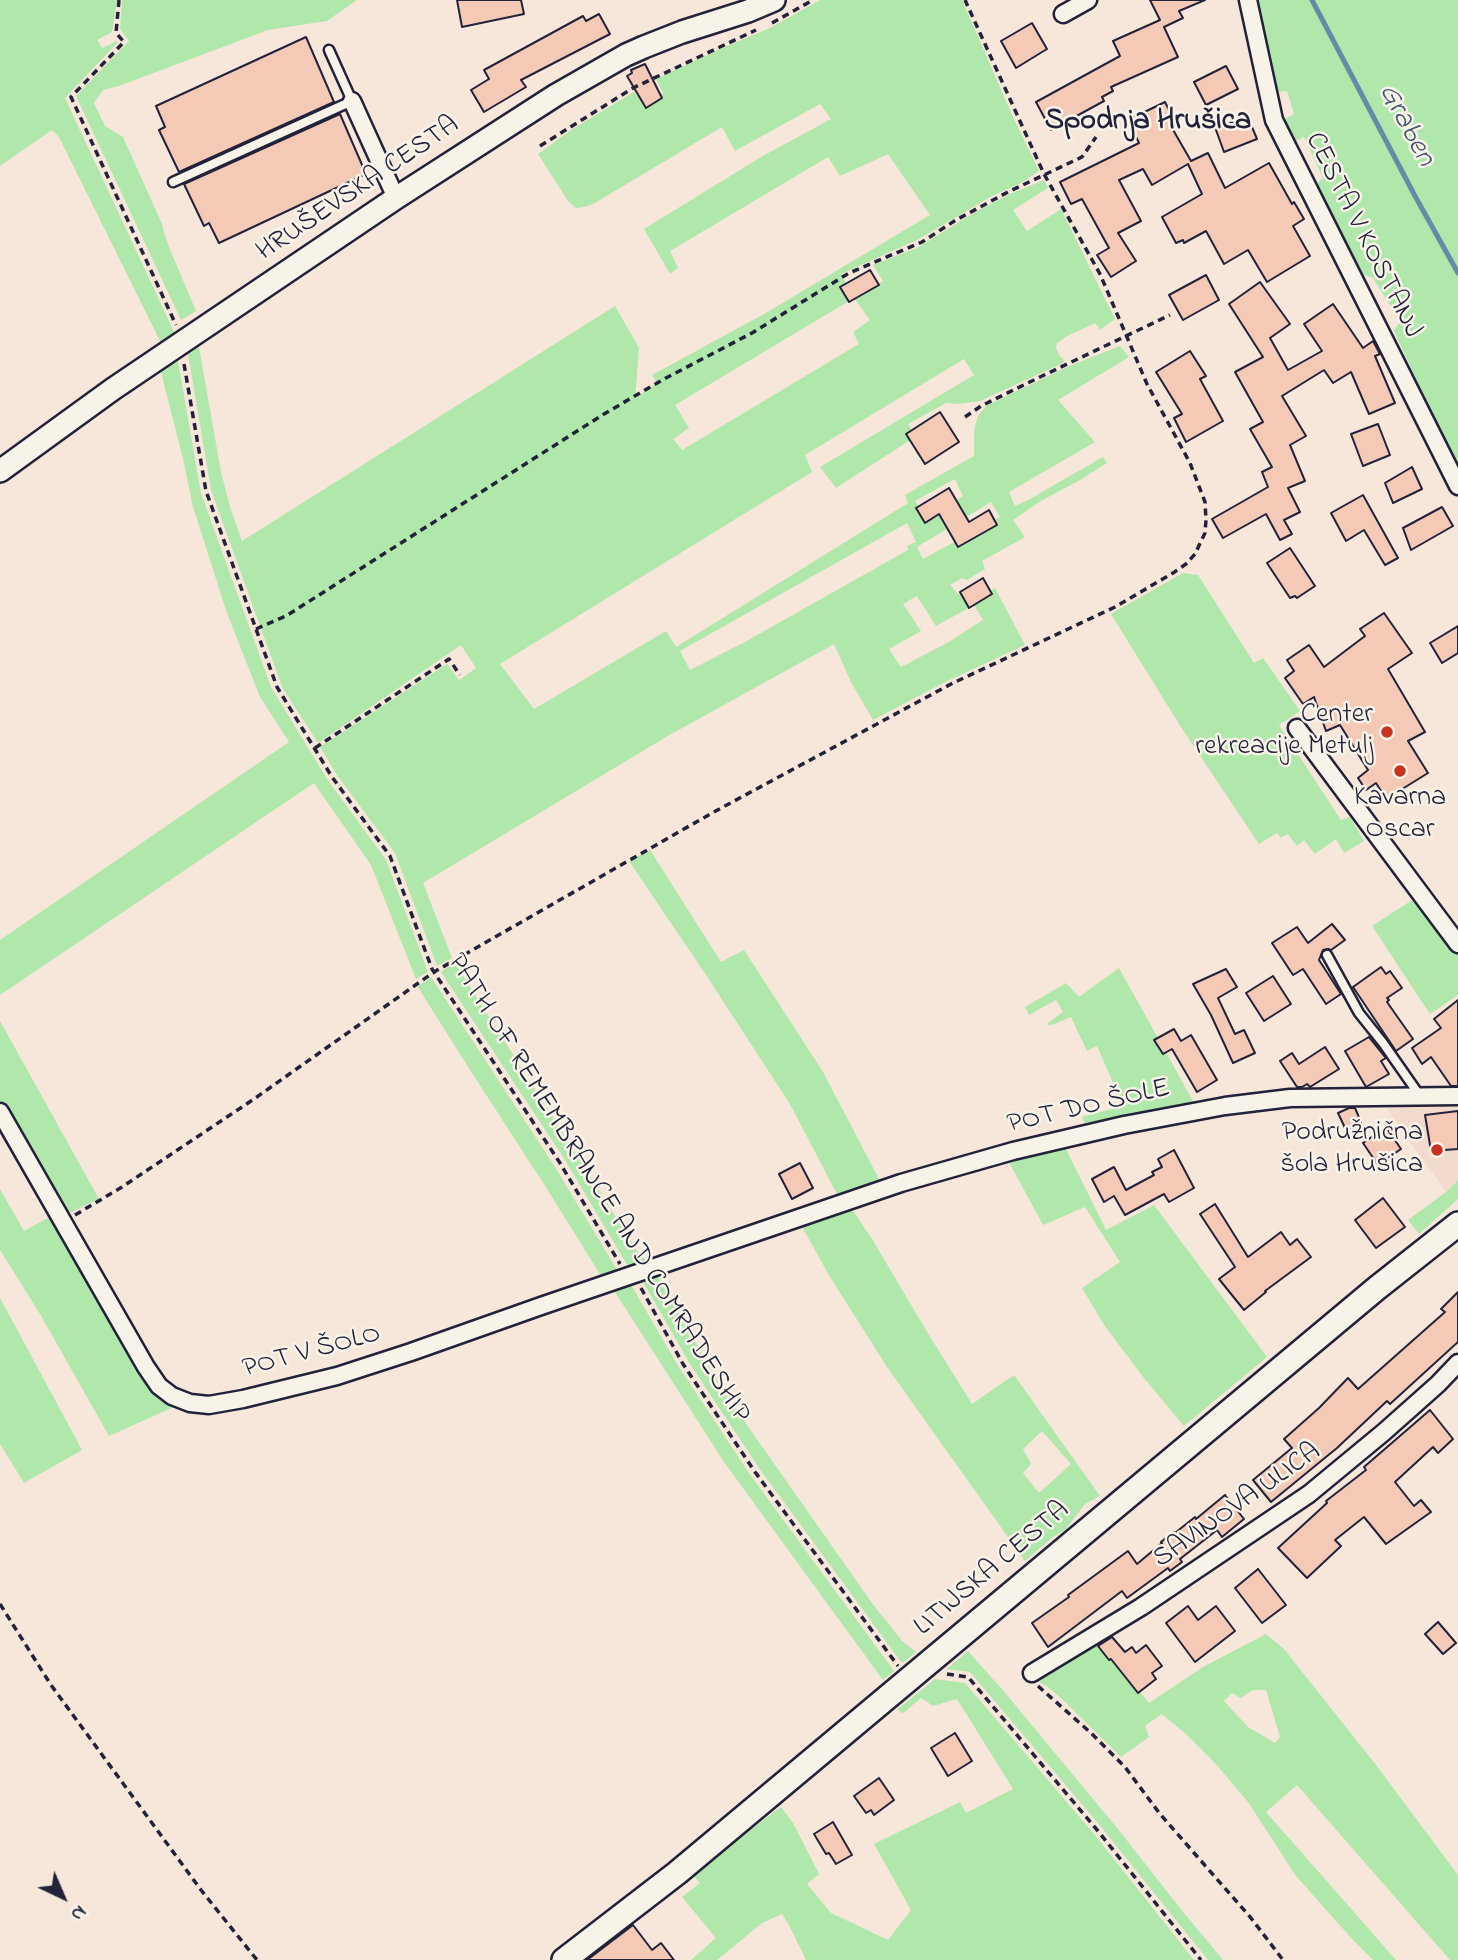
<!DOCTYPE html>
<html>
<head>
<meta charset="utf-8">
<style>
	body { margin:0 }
	#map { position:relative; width:1458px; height:1960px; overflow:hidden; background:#f7e7da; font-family:"Indie Flower",sans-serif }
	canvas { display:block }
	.north { position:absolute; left:28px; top:1862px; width:70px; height:70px; -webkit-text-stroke:5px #f7f3e8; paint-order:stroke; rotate:136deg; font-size:19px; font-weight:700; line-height:28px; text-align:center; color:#22223b }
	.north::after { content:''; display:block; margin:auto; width:24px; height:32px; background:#22223b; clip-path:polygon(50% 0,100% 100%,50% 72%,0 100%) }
</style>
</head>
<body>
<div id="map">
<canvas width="1458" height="1960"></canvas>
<div class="north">N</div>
</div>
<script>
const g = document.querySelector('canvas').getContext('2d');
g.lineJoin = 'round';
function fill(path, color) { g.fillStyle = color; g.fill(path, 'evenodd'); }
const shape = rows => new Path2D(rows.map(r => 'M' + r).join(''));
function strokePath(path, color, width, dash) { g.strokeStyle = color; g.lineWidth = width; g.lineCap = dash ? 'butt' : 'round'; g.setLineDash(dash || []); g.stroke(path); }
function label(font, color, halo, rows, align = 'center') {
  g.font = font + ' "Indie Flower",sans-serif'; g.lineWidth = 5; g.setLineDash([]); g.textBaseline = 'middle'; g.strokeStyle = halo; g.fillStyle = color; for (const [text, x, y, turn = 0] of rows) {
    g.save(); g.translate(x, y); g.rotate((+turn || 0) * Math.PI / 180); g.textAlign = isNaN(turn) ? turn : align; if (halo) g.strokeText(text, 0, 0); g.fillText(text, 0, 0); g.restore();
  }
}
const built = shape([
	[1386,1106,1458,1107,1458,1180,1446,1192,1404,1134]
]);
const green = shape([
	[0,0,117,0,112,32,97,40,102,48,117,41,118,42,65,98,175,334,161,343,59,137,52,130,0,166],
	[122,0,357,0,327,21,268,30,119,86,103,90,94,103,105,126,123,137,162,224,164,233,171,252,196,311,181,320,76,96,129,41,120,29],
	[820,0,962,0,1012,115,1039,171,1021,183,992,196,917,240,841,274,851,292,860,295,883,281,873,265,917,248,977,211,1008,195,1044,180,1048,188,1013,210,1027,231,1061,209,1115,319,1100,330,1095,323,1067,336,1057,343,1056,348,1059,355,1064,360,1063,363,980,401,958,404,946,403,908,424,915,437,836,488,820,467,974,375,964,359,805,455,812,472,500,664,534,709,666,631,676,647,908,503,905,495,974,456,974,430,978,416,986,406,1067,367,1120,346,1129,357,1058,400,1095,442,1009,492,1015,506,1028,500,1103,457,1107,463,1080,480,1041,501,1013,520,1025,537,982,561,985,569,967,580,962,578,950,585,958,594,963,594,969,602,995,588,1025,645,943,683,873,720,851,682,834,644,666,737,423,883,452,958,437,966,395,853,337,775,320,747,447,664,459,680,476,668,461,645,318,743,282,687,211,490,188,354,199,347,221,472,231,510,242,541,615,306,639,348,635,398,657,383,652,375,764,314,930,215,888,154,840,176,828,157,670,251,678,268,670,274,644,229,761,157,831,119,820,104,735,151,722,127,593,204,584,207,576,208,568,201,538,154,571,130,634,92,643,103,663,93,656,79,727,46,770,28],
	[854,298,870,320,853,332,859,344,682,450,673,439,689,428,675,405],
	[955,479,963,496,926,519,915,501],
	[991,502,1000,517,923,559,917,547],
	[907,523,916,542,907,546,908,550,743,643,690,670,680,651],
	[917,596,936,626,974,605,983,620,947,643,901,667,889,649,921,631,903,604],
	[1255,0,1458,0,1458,471,1394,331,1400,321,1373,278,1364,275,1314,186,1323,178,1304,137,1291,143,1285,119,1294,114,1287,91,1278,92],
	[178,361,201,493,271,687,327,779,386,860,428,972,416,979,371,865,314,783,0,995,0,940,289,742,260,697,227,613,193,507,183,459,161,372],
	[1183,573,1198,575,1254,663,1263,658,1300,711,1279,725,1341,820,1350,817,1364,841,1344,853,1336,839,1315,854,1304,840,1297,846,1288,834,1281,838,1277,833,1259,844,1179,724,1111,614],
	[650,850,721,962,744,950,823,1072,881,1183,839,1198,790,1104,704,972,629,861],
	[1417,897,1458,954,1458,995,1430,1014,1372,926],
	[455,963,638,1252,648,1263,631,1267,626,1263,565,1160,441,972],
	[1119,968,1194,1103,1085,1123,1082,1117,1123,1106,1097,1046,1087,1051,1071,1017,1049,1026,1048,1023,1063,1012,1056,1000,1029,1015,1025,1007,1066,983,1079,997],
	[431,977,555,1167,619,1273,603,1279,547,1189,472,1073,419,989,418,986],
	[0,1021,99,1199,67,1214,0,1101],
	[1060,1137,1106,1230,1154,1205,1267,1357,1184,1426,1144,1378,1104,1325,1082,1288,1120,1262,1085,1207,1043,1225,1004,1153],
	[1458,1180,1458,1199,1419,1234,1408,1220,1446,1192],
	[0,1189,24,1231,53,1215,176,1406,109,1436,40,1314,0,1250],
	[849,1205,872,1239,929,1335,972,1404,1014,1375,1100,1496,1085,1504,1065,1530,1053,1537,1025,1561,887,1367,830,1277,800,1223],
	[1042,1431,1071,1464,1039,1493,1023,1473,1031,1464,1023,1449],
	[655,1271,723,1391,872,1603,902,1641,916,1652,904,1662,901,1662,759,1468,690,1364,643,1282,643,1278],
	[630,1283,677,1364,751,1476,894,1671,883,1680,724,1462,613,1289],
	[0,1298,82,1450,24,1483,0,1444],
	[1266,1634,1284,1649,1376,1765,1458,1875,1458,1960,1450,1960,1297,1785,1266,1812,1396,1960,1373,1960,1353,1940,1296,1876,1248,1802,1214,1762,1187,1735,1162,1714,1145,1726,1149,1737,1121,1757,1064,1701,1048,1687,1037,1681,1099,1642,1149,1703,1203,1667],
	[1253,1690,1266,1690,1280,1737,1275,1743,1248,1727,1224,1701,1232,1693,1241,1698],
	[968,1651,1007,1695,1122,1834,1179,1907,1223,1960,1208,1960,1102,1828,970,1672,947,1669],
	[935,1679,965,1683,1094,1834,1194,1960,806,1960,788,1923,782,1914,762,1923,717,1960,691,1960,716,1938,682,1897,700,1883,692,1874,781,1807,793,1823,819,1874,807,1884,831,1913,888,1940,911,1910,874,1844,960,1802,966,1813,1013,1789,957,1699,933,1706,921,1698,902,1714,898,1709]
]);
const stream = shape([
	[1312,0,1415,196,1458,273]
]);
const building = shape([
	[457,0,521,0,524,14,462,27,457,0],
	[1150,0,1205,0,1179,11,1183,18,1164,27,1178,57,1111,87,1113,91,1102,97,1104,101,1051,130,1036,102,1120,56,1113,41,1160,20,1150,0],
	[599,14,610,34,521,80,526,87,484,112,471,90,489,79,484,70,583,16,586,21,599,14],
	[1032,23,1047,49,1016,68,1001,41,1032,23],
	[306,37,334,102,179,172,159,130,165,127,156,106,306,37],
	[645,64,662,98,646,108,627,76,632,73,631,70,645,64],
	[1226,66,1238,89,1206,105,1194,82,1226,66],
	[1165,102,1177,126,1172,128,1191,161,1208,153,1225,188,1269,163,1292,204,1294,202,1304,219,1293,226,1310,256,1267,282,1248,250,1224,264,1206,231,1184,243,1183,240,1176,243,1162,217,1202,194,1188,164,1152,185,1143,169,1119,180,1141,221,1118,233,1136,261,1111,277,1097,255,1109,248,1082,199,1071,204,1060,182,1139,143,1128,120,1165,102],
	[340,114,366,174,219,243,209,223,204,226,184,184,340,114],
	[1247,115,1257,139,1224,152,1216,130,1247,115],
	[870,270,879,285,849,302,840,287,870,270],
	[1206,275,1219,300,1183,320,1169,295,1206,275],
	[1260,282,1290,324,1270,338,1288,370,1322,351,1304,324,1333,304,1363,348,1373,341,1380,354,1375,356,1395,403,1369,414,1351,372,1333,383,1324,370,1282,396,1306,436,1290,445,1305,481,1288,488,1300,512,1284,520,1292,534,1280,540,1266,514,1223,538,1212,519,1268,487,1262,472,1272,467,1250,429,1263,422,1235,372,1263,357,1229,304,1260,282],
	[1190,351,1206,376,1200,379,1223,421,1186,442,1174,418,1182,414,1156,372,1190,351],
	[940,412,959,442,925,464,906,434,940,412],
	[1378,424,1390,455,1363,466,1351,434,1378,424],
	[1412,467,1422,489,1393,503,1385,483,1412,467],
	[949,488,969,522,989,510,997,525,958,547,939,514,925,523,916,508,949,488],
	[1363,495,1398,558,1385,565,1364,530,1346,541,1331,513,1363,495],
	[1442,507,1453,526,1411,550,1403,528,1442,507],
	[1290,548,1315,586,1297,598,1295,596,1290,598,1267,563,1290,548],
	[983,578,992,594,969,608,960,592,983,578],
	[1384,613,1412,653,1388,669,1425,732,1408,741,1428,773,1386,799,1376,783,1366,790,1358,778,1368,770,1340,725,1326,731,1314,697,1303,704,1285,678,1294,671,1287,660,1309,645,1324,667,1365,636,1360,629,1384,613],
	[1458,626,1458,653,1442,663,1430,643,1458,626],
	[1332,924,1345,940,1331,950,1328,949,1323,950,1319,960,1341,994,1326,1004,1303,969,1293,975,1272,943,1297,927,1308,943,1332,924],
	[1381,967,1386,974,1390,971,1402,988,1387,998,1389,1000,1387,1002,1413,1039,1396,1051,1353,987,1381,967],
	[1226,969,1237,987,1218,998,1235,1034,1244,1030,1255,1053,1233,1063,1211,1015,1193,984,1226,969],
	[1273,976,1291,1004,1264,1021,1246,993,1273,976],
	[1458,1000,1458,1086,1451,1086,1431,1057,1422,1064,1412,1048,1441,1028,1434,1019,1458,1000],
	[1174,1029,1181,1041,1191,1035,1217,1080,1197,1092,1172,1049,1163,1054,1154,1040,1174,1029],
	[1369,1037,1386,1058,1381,1061,1389,1074,1366,1087,1345,1051,1369,1037],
	[1325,1047,1339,1069,1310,1087,1307,1084,1302,1087,1297,1087,1280,1061,1292,1053,1299,1064,1325,1047],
	[1349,1108,1355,1108,1361,1122,1346,1130,1338,1113,1349,1108],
	[1458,1111,1458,1149,1431,1151,1425,1115,1458,1111],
	[1386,1127,1401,1149,1378,1165,1363,1143,1386,1127],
	[1174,1150,1194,1188,1169,1202,1164,1194,1125,1215,1114,1196,1104,1202,1092,1179,1114,1167,1126,1190,1154,1175,1152,1172,1162,1167,1158,1159,1174,1150],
	[800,1163,813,1188,792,1199,779,1174,800,1163],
	[1383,1198,1405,1227,1376,1248,1355,1220,1383,1198],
	[1215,1204,1248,1257,1281,1232,1290,1245,1297,1239,1311,1257,1265,1291,1266,1292,1244,1310,1219,1279,1235,1267,1200,1214,1215,1204],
	[1458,1292,1458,1342,1390,1404,1387,1401,1337,1448,1271,1502,1253,1480,1292,1448,1284,1439,1319,1408,1348,1378,1358,1389,1445,1312,1441,1309,1458,1292],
	[1430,1410,1453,1439,1438,1453,1433,1447,1395,1482,1414,1506,1421,1500,1431,1512,1386,1544,1364,1517,1335,1540,1341,1546,1307,1578,1278,1548,1327,1503,1326,1501,1366,1470,1364,1467,1430,1410],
	[1225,1495,1244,1519,1222,1537,1217,1530,1180,1559,1182,1562,1170,1571,1168,1568,1127,1598,1122,1591,1048,1647,1032,1623,1069,1597,1068,1595,1128,1551,1137,1564,1162,1543,1161,1542,1173,1532,1175,1533,1195,1517,1196,1519,1225,1495],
	[1258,1569,1286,1605,1262,1623,1235,1588,1258,1569],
	[1188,1606,1198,1620,1216,1606,1235,1631,1195,1662,1166,1623,1188,1606],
	[1438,1622,1456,1643,1443,1654,1425,1634,1438,1622],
	[1112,1637,1125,1652,1132,1647,1136,1653,1146,1645,1162,1666,1152,1673,1156,1679,1138,1693,1111,1659,1109,1660,1098,1646,1112,1637],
	[955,1733,972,1761,948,1776,931,1748,955,1733],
	[879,1778,894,1800,874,1815,871,1810,866,1813,854,1796,879,1778],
	[833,1822,852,1855,836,1864,829,1853,826,1854,814,1834,833,1822],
	[633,1925,652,1950,661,1943,674,1960,587,1960,633,1925]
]);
const path = shape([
	[119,0,116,33,124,42,71,97,176,325],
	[772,23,813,0],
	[540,146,633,88,756,30],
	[184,364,206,491,277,687,332,777,390,856,432,969,560,1163,620,1264],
	[965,417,981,406,1040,377,1170,315],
	[256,629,286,616,604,414,664,379,752,333,849,273,922,242,956,220,1008,192,1082,157,1096,137],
	[315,748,449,659,460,675],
	[75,1215,122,1187,254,1099,434,972,712,813,951,684,1115,607,1173,573,1186,564,1195,554,1205,533,1206,520,1205,502,1190,463,1147,384,1100,274,1044,174,965,0],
	[641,1288,683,1364,755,1472,898,1666],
	[0,1604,51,1685,201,1890,257,1960],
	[947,1674,968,1677,1098,1831,1201,1960],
	[1038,1686,1091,1733,1125,1767,1160,1814,1251,1918,1283,1960]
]);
const service = shape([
	[173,182,352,101,329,50],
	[1327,955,1359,1013,1383,1043,1420,1096]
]);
const minor = shape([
	[1248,0,1274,120,1458,486],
	[1063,14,1088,0],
	[352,101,396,198],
	[1297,728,1458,944],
	[0,1112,146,1367,159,1386,172,1396,190,1403,209,1405,243,1399,337,1376,411,1352,541,1306,901,1183,1013,1151,1124,1125,1225,1106,1290,1098,1458,1096],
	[1032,1673,1141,1607,1309,1494,1384,1432,1438,1384,1458,1363]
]);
const tertiary = shape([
	[0,471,113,389,396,198,556,95,626,55,644,47,682,32,748,11,774,0]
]);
const secondary = shape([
	[564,1960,677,1873,1377,1288,1458,1224]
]);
const markers = [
	[1387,732,7,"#c8321e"],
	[1400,771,7,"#c8321e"],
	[1437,1150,7,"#c8321e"]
];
const streetNames = [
	["HRUŠEVSKA CESTA",359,190,-34],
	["CESTA V KOSTANJ",1362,236,63],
	["POT DO ŠOLE",1089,1108,-13],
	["PATH OF REMEMBRANCE AND COMRADESHIP",597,1189,58],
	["POT V ŠOLO",312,1353,-15],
	["SAVINOVA ULICA",1238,1507,-35],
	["LITIJSKA CESTA",993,1570,-40]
];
const poiNames = [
	["Center",1373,716],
	["rekreacije Metulj",1373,748],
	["Kavarna",1400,799,"center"],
	["Oscar",1400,831,"center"],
	["Podružnična",1423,1134],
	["šola Hrušica",1423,1166]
];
const neighbourhoodNames = [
	["Spodnja Hrušica",1148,123]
];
const waterNames = [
	["Graben",1405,126,62]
];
fill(built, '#f2dacc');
fill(green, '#b0e7aa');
strokePath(stream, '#638ca8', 5);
fill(building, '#f4c9b6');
strokePath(building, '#22223b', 2);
strokePath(service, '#22223b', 13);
strokePath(minor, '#22223b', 21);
strokePath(tertiary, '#22223b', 26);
strokePath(secondary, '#22223b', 28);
strokePath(path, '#22223b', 3.5, [7, 5]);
strokePath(service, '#f7f3e8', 8);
strokePath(minor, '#f7f3e8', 16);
strokePath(tertiary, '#f7f3e8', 21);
strokePath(secondary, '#f7f3e8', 23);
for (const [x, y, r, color] of markers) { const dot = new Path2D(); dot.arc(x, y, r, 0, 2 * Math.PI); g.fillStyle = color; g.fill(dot); strokePath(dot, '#f7f3e8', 2.5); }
label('28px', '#22223b', '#f7f3e8', streetNames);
label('28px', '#22223b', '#f7f3e8', poiNames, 'right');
label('bold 30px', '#22223b', '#f7f3e8', neighbourhoodNames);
label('italic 30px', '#425771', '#f7f3e8', waterNames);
</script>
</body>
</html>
